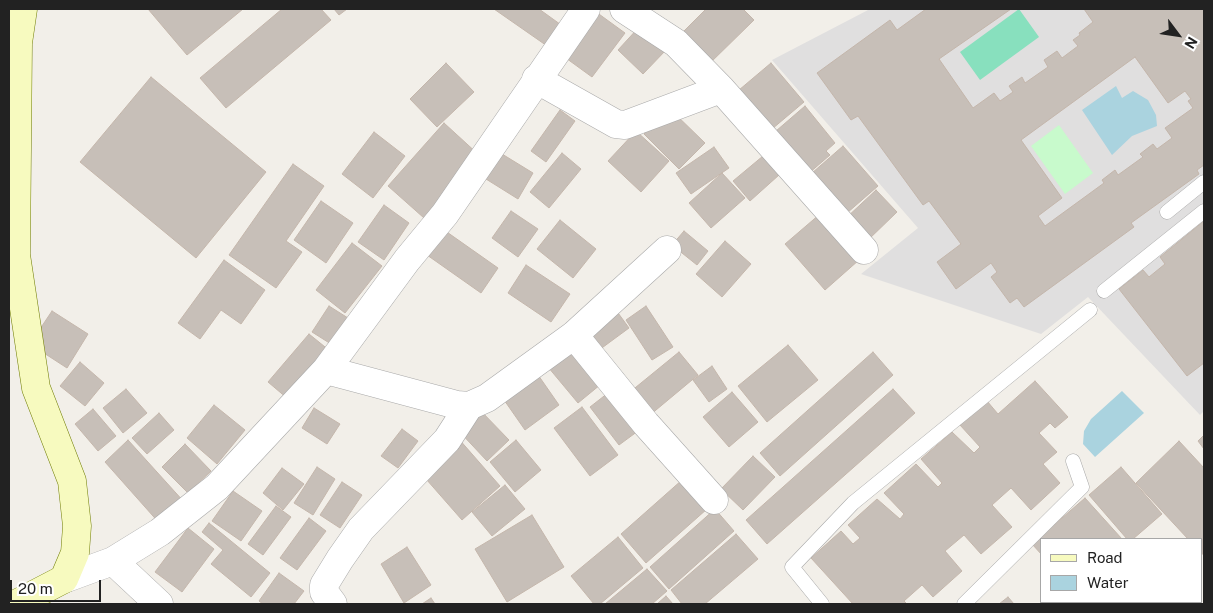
<!DOCTYPE html>
<html>
<head>
<meta charset="utf-8">
<style>
	body { margin:0 }
	#map { position:relative; width:1213px; height:613px; overflow:hidden; background:#f2efe9; font-family:"Public Sans",sans-serif }
	canvas { display:block }
	.frame { position:absolute; inset:0; border:10px solid #222; pointer-events:none }
	.legend { position:absolute; left:1040px; top:538px; width:162px; height:65px; box-sizing:border-box; background:#fff; border:1px solid #a7a7a7; margin:0; padding:6px 9px; list-style:none; font-size:15px; color:#222 }
	.legend li { display:flex; align-items:center; gap:10px; height:25px }
	.legend b { width:25px; border:1px solid #a7a7a7 }
	.north { position:absolute; left:1153px; top:10px; width:50px; height:50px; -webkit-text-stroke:4px #fff; paint-order:stroke; rotate:121deg; font-size:14px; font-weight:700; line-height:20px; text-align:center; color:#222 }
	.north::after { content:''; display:block; margin:auto; width:18px; height:22px; background:#222; clip-path:polygon(50% 0,100% 100%,50% 72%,0 100%) }
	.scale { position:absolute; left:10px; top:580px; width:91px; height:22px; box-sizing:border-box; border:2px solid #222; border-top:0; padding-left:6px; font-size:15px; line-height:18px; white-space:nowrap; color:#222; -webkit-text-stroke:4px #fff; paint-order:stroke }
</style>
</head>
<body>
<div id="map">
<canvas width="1213" height="613"></canvas>
<div class="frame"></div>
<ul class="legend">
<li><b style="height:6px;background:#f7fabf"></b>Road</li>
<li><b style="height:14px;background:#aad3df"></b>Water</li>
</ul>
<div class="north">N</div>
<div class="scale">20 m</div>
</div>
<script>
const g = document.querySelector('canvas').getContext('2d');
g.lineJoin = 'round';
function fill(path, color) { g.fillStyle = color; g.fill(path, 'evenodd'); }
const shape = rows => new Path2D(rows.map(r => 'M' + r).join(''));
function strokePath(path, color, width, dash) { g.strokeStyle = color; g.lineWidth = width; g.lineCap = dash ? 'butt' : 'round'; g.setLineDash(dash || []); g.stroke(path); }
const residential = shape([
	[870,9,1204,9,1204,411,1200,415,1088,297,1041,334,861,274,918,228,772,60]
]);
const park = shape([
	[1059,125,1093,173,1065,194,1031,146]
]);
const pitch = shape([
	[1019,9,1039,37,980,80,960,52]
]);
const water = shape([
	[1116,86,1122,98,1133,91,1148,100,1156,115,1157,126,1132,136,1112,155,1082,110],
	[1122,391,1144,413,1095,457,1083,444,1084,431,1091,419]
]);
const building = shape([
	[148,9,243,9,187,55,148,9],
	[282,9,321,9,331,20,226,108,200,78,282,9],
	[334,9,347,9,339,15,334,9],
	[494,9,539,9,564,27,550,48,494,9],
	[592,9,625,33,592,77,559,53,592,9],
	[706,9,743,9,754,20,707,66,678,37,706,9],
	[926,9,1011,9,939,59,973,108,994,93,1000,101,1013,92,1009,86,1022,77,1025,83,1048,67,1044,60,1057,51,1062,58,1078,46,1073,40,1080,35,1079,33,1093,22,1084,9,1204,9,1204,165,1197,170,1199,174,1131,223,1134,227,1024,307,1017,298,1010,303,991,277,997,272,991,263,956,289,937,262,961,244,929,201,923,205,858,116,851,120,817,73,890,20,897,30,926,9],
	[1135,57,1168,103,1185,91,1191,99,1188,101,1193,108,1165,128,1172,138,1157,149,1153,144,1140,154,1143,157,1118,175,1115,170,1102,180,1104,183,1045,226,1038,216,1062,198,1021,140,1135,57],
	[640,26,666,50,643,74,618,50,640,26],
	[446,63,474,92,437,127,410,99,446,63],
	[771,63,804,102,772,129,739,90,771,63],
	[151,77,266,172,196,258,80,162,151,77],
	[805,106,835,143,826,151,830,155,808,174,776,131,805,106],
	[669,108,705,143,679,169,644,134,669,108],
	[560,110,575,121,546,162,531,151,560,110],
	[444,123,479,155,424,218,388,186,444,123],
	[636,131,669,161,641,192,608,161,636,131],
	[374,132,405,156,373,198,342,174,374,132],
	[843,146,878,186,847,213,812,173,843,146],
	[714,147,729,168,691,194,676,173,714,147],
	[562,153,581,169,549,208,530,192,562,153],
	[502,154,533,173,518,199,486,179,502,154],
	[763,156,779,175,750,201,733,181,763,156],
	[293,164,324,186,286,241,302,252,276,288,229,255,293,164],
	[722,173,745,198,711,228,689,203,722,173],
	[876,190,897,212,867,241,845,219,876,190],
	[321,201,353,223,326,263,294,240,321,201],
	[384,205,409,223,384,260,358,242,384,205],
	[511,211,538,229,518,257,492,238,511,211],
	[820,214,859,260,825,290,785,244,820,214],
	[560,220,596,249,573,278,537,249,560,220],
	[1204,221,1204,363,1187,376,1119,289,1143,270,1149,277,1165,264,1160,257,1204,221],
	[444,230,498,268,481,293,427,255,444,230],
	[684,231,708,251,697,265,672,245,684,231],
	[725,241,751,264,722,297,696,274,725,241],
	[352,243,382,266,345,313,316,290,352,243],
	[224,260,265,290,241,324,221,310,200,339,178,323,224,260],
	[526,265,570,294,551,322,508,293,526,265],
	[329,306,348,318,331,344,312,332,329,306],
	[613,306,629,328,595,353,579,332,613,306],
	[646,306,673,347,652,360,626,320,646,306],
	[52,311,88,334,67,368,30,344,52,311],
	[309,334,335,355,294,404,268,382,309,334],
	[576,344,606,380,578,403,548,367,576,344],
	[788,345,818,380,767,422,738,386,788,345],
	[679,352,698,375,650,415,630,392,679,352],
	[873,352,893,375,780,476,760,453,873,352],
	[80,362,104,383,85,406,60,386,80,362],
	[712,366,727,389,709,402,693,380,712,366],
	[536,372,559,405,525,430,502,397,536,372],
	[1035,381,1068,417,1055,428,1050,423,1039,433,1057,452,1043,464,1060,483,1031,510,1011,488,992,505,1012,527,981,554,964,535,945,551,962,571,933,597,922,585,904,601,907,604,853,604,811,558,841,531,853,544,860,538,848,525,877,499,900,519,904,514,884,493,916,464,938,487,942,483,921,459,952,432,974,453,980,447,960,425,987,401,998,414,1035,381],
	[126,389,147,413,123,433,103,408,126,389],
	[893,389,915,413,767,544,746,520,893,389],
	[732,392,758,422,729,447,703,417,732,392],
	[608,393,638,431,619,445,590,407,608,393],
	[214,405,245,430,217,464,187,438,214,405],
	[582,407,618,455,590,476,554,428,582,407],
	[314,408,340,424,327,444,302,428,314,408],
	[93,409,116,436,98,451,75,424,93,409],
	[479,409,509,440,487,461,457,429,479,409],
	[159,413,174,430,147,454,132,438,159,413],
	[402,429,418,441,398,468,381,456,402,429],
	[1204,435,1204,449,1198,441,1204,435],
	[458,438,500,486,462,520,419,471,458,438],
	[128,440,185,503,161,525,105,462,128,440],
	[516,440,541,470,515,492,490,462,516,440],
	[1179,441,1204,468,1204,556,1202,553,1202,539,1188,539,1136,483,1179,441],
	[185,444,211,471,188,493,162,467,185,444],
	[753,456,775,477,743,510,721,489,753,456],
	[317,467,335,479,313,515,294,503,317,467],
	[1121,467,1162,514,1133,539,1127,539,1089,495,1121,467],
	[282,468,304,484,283,510,263,493,282,468],
	[682,480,707,509,646,563,621,534,682,480],
	[342,482,362,495,340,528,320,515,342,482],
	[505,485,525,509,492,536,472,512,505,485],
	[233,491,262,511,241,541,212,521,233,491],
	[1085,498,1122,539,1042,539,1042,555,1032,544,1085,498],
	[276,506,291,517,263,555,248,544,276,506],
	[715,509,734,531,669,589,650,567,715,509],
	[532,515,564,567,507,602,475,549,532,515],
	[309,518,326,531,297,570,280,558,309,518],
	[209,523,270,573,251,597,211,564,223,550,202,532,209,523],
	[188,528,214,549,182,592,155,572,188,528],
	[736,534,758,559,705,604,682,604,671,590,736,534],
	[618,537,643,568,600,604,594,604,571,576,618,537],
	[407,547,431,585,404,603,381,564,407,547],
	[647,569,667,591,652,604,605,604,647,569],
	[279,573,304,591,294,604,263,604,259,601,279,573],
	[666,596,673,604,657,604,666,596],
	[1008,597,1014,604,999,604,1008,597],
	[431,598,435,604,422,604,431,598],
	[1100,602,1165,602,1163,604,1097,604,1100,602]
]);
const lane = shape([
	[1167,212,1204,182],
	[1104,291,1204,211],
	[822,604,792,567,853,503,1090,310],
	[964,604,1082,487,1073,461]
]);
const street = shape([
	[624,9,676,43,721,89,864,250],
	[536,79,616,124,625,125,721,89],
	[574,335,646,424,714,500],
	[326,370,457,405,469,406,487,398,574,335,667,250],
	[113,561,159,604],
	[64,579,113,561,160,532,217,487,326,370,407,260,445,214,586,9],
	[333,604,324,592,324,585,340,559,361,529,447,440,469,406]
]);
const secondary = shape([
	[16,604,64,579,75,553,77,526,72,481,36,388,16,255,18,43,23,9]
]);
fill(residential, '#e0dfdf');
fill(park, '#c8facc');
fill(pitch, '#88e0be');
fill(water, '#aad3df');
fill(building, '#c7bfb8');
strokePath(building, '#c4b6ab', 1);
strokePath(lane, '#a9a9a9', 15);
strokePath(street, '#a9a9a9', 29);
strokePath(secondary, '#707d05', 29);
strokePath(lane, '#fff', 14);
strokePath(street, '#fff', 28);
strokePath(secondary, '#f7fabf', 28);
</script>
</body>
</html>
